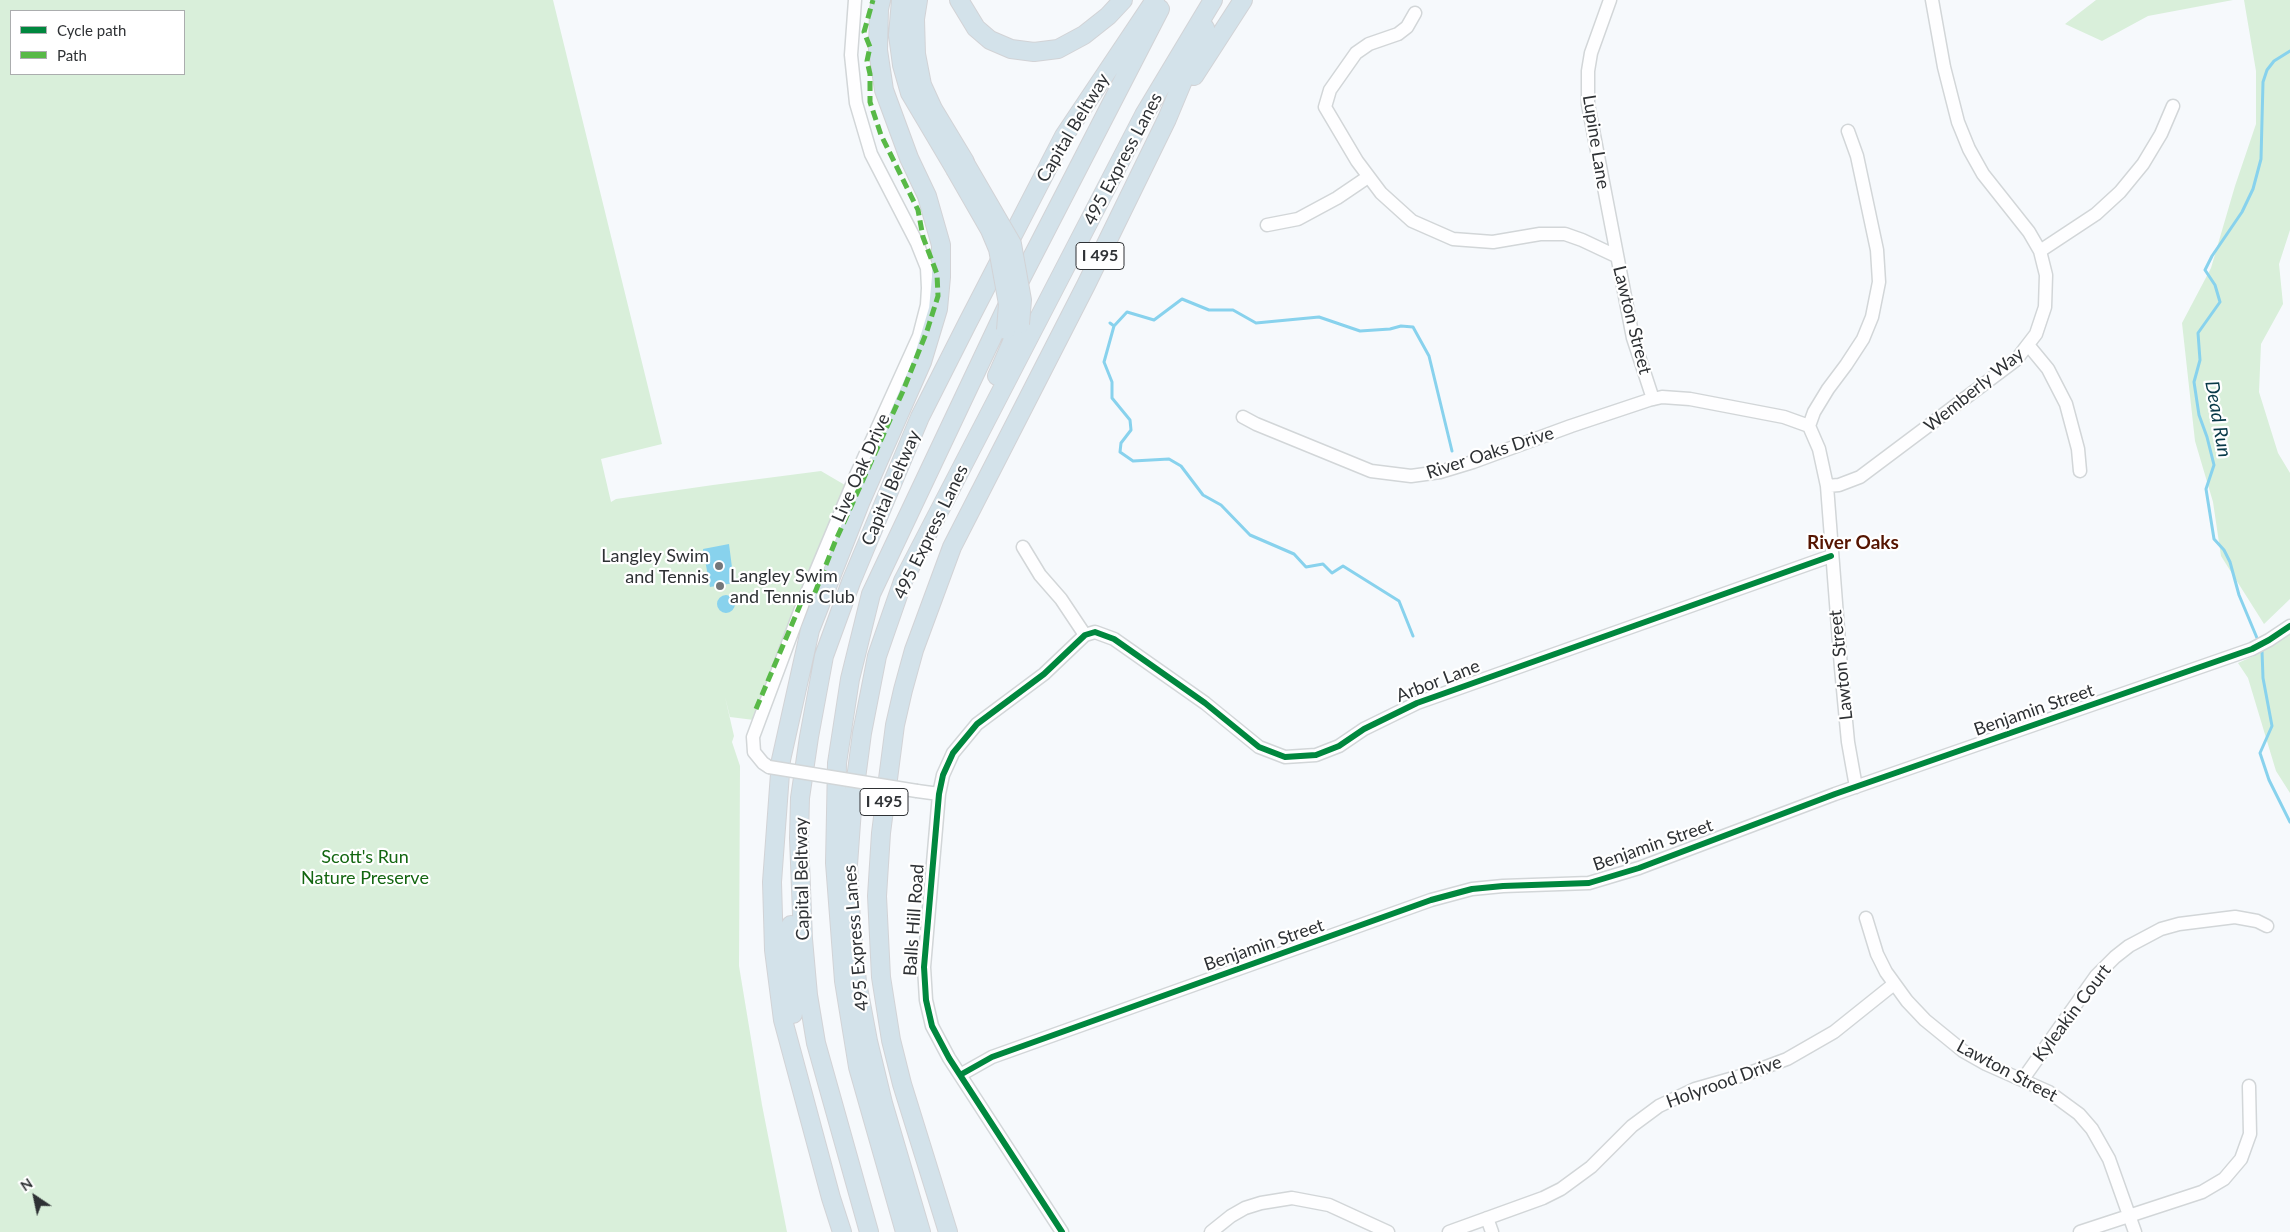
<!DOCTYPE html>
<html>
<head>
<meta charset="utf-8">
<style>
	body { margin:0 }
	#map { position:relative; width:2290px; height:1232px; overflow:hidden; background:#f6f9fc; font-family:Lato,sans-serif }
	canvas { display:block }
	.legend { position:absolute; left:10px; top:10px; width:175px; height:65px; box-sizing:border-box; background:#fff; border:1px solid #abadae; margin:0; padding:6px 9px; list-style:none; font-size:15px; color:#2e3134 }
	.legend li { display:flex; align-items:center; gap:10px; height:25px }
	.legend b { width:25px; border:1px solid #abadae }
	.north { position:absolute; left:10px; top:1172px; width:50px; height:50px; -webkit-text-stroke:4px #fff; paint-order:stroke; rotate:326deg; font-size:14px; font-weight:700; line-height:20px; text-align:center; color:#2e3134 }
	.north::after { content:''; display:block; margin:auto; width:18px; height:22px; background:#2e3134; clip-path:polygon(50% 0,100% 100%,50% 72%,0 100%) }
</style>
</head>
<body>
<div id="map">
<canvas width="2290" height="1232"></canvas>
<ul class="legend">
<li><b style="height:6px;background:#00873e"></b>Cycle path</li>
<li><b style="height:6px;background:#58b947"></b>Path</li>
</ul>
<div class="north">N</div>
</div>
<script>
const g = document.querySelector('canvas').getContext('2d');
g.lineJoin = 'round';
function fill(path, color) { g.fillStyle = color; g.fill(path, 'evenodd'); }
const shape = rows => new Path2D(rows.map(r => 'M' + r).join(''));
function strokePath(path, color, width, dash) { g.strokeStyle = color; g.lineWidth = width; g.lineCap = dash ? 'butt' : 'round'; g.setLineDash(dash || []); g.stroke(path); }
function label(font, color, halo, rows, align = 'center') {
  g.font = font + ' Lato,sans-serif'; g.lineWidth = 4.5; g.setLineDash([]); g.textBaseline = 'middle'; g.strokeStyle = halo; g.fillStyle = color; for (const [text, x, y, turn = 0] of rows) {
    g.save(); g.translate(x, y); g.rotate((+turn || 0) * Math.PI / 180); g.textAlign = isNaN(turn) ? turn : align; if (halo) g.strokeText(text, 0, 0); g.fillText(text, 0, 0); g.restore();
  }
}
const green = shape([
	[0,0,553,0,662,444,601,459,611,502,616,499,713,485,821,471,850,488,754,720,730,717,725,697,734,736,732,742,740,766,739,966,762,1105,787,1232,0,1232],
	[11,11,184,11,184,74,11,74],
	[2096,0,2233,0,2148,16,2102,41,2065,24],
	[2244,0,2290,0,2290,230,2279,264,2283,304,2261,344,2259,392,2278,453,2290,473,2290,599,2264,624,2221,556,2213,502,2195,441,2182,323,2211,268,2235,186,2256,124,2256,71],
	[2290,634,2290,793,2276,771,2248,678,2238,663,2258,654]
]);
const water = shape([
	[729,544,734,583,710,587,703,549],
	'717 604a9 9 0 1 1 18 0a9 9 0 1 1-18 0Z'
]);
const stream = shape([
	[1110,323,1114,326,1104,362,1112,382,1112,398,1130,420,1131,430,1121,443,1120,452,1133,461,1169,459,1181,466,1203,495,1221,505,1250,535,1294,554,1306,567,1323,564,1332,573,1343,566,1399,601,1413,636],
	[1114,326,1127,312,1154,320,1182,299,1209,310,1233,310,1256,323,1319,317,1360,331,1390,329,1401,326,1413,327,1429,356,1452,451],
	[2257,638,2239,595,2230,562,2224,550,2214,539,2206,489,2214,465,2207,437,2199,415,2194,382,2200,360,2198,333,2220,302,2215,285,2205,270,2212,256,2242,212,2253,189,2261,159,2263,82,2267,70,2274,61,2290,51],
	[2262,651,2263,678,2272,726,2260,753,2269,780,2290,822]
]);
const minor = shape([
	[1610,0,1591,53,1588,71,1588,104,1633,338,1653,399],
	[1415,13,1407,27,1398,34,1369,44,1356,53,1330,90,1325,107,1357,161,1381,193,1412,221,1453,239,1493,242,1540,234,1565,234,1582,240,1616,256],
	[1848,131,1857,156,1877,250,1879,282,1872,317,1863,339,1846,365,1828,389,1814,412,1809,426,1819,449,1827,486,1841,668,1848,742,1856,787],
	[1267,225,1298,219,1337,198,1368,177],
	[2040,251,2096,214,2120,192,2143,164,2161,134,2173,106],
	[2029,346,2048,369,2066,404,2078,449,2080,471],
	[1243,417,1256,424,1371,471,1411,476,1440,472,1473,462,1571,426,1649,400,1662,397,1690,399,1784,417,1809,426],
	[1827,486,1839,485,1860,477,2016,360,2036,334,2045,307,2046,275,2040,251,2029,232,1983,174,1969,149,1958,122,1944,67,1932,0],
	[1023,547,1040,575,1061,599,1085,635],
	[769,767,763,763,754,752,753,737,806,595,857,473,919,336,927,305,928,288,927,268,917,243,871,154,856,103,851,55,855,0],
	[917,791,939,794],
	[1866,918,1877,954,1886,972,1907,1001,1925,1020,1963,1051,1986,1064,2049,1092,2079,1114,2092,1129,2109,1159,2135,1232],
	[960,1075,992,1057,1431,900,1472,889,1503,886,1589,883,1639,868,1835,794,2252,649,2269,640,2290,626],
	[2023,1079,2096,976,2115,957,2129,946,2161,929,2179,924,2235,917,2257,921,2267,926],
	[1487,1218,1492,1232],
	[1062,1232,949,1058,932,1026,926,1000,924,967,939,794,943,775,953,753,977,724,1044,674,1085,635,1095,632,1114,639,1205,703,1259,747,1285,757,1316,755,1339,746,1364,729,1417,703,1831,556],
	[1211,1232,1231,1216,1245,1208,1261,1203,1292,1198,1329,1205,1388,1232],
	[1449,1232,1543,1198,1561,1189,1591,1167,1632,1126,1659,1106,1695,1089,1744,1075,1787,1059,1834,1032,1894,984],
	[2080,1232,2202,1192,2224,1179,2241,1159,2250,1134,2249,1086]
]);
const highway = shape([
	[901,0,898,35,902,65,910,93,955,169],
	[918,0,915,19,916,54,922,85,933,109,965,162],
	[959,0,976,28,990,40,1011,49,1034,52,1058,49,1084,35,1108,16,1123,0],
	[1194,76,1243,0],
	[997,376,1020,324],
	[791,925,793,1014],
	[842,1232,831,1198,783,1020,774,950,772,882,781,760,810,630,860,503,922,362,938,309,941,277,941,245,927,196,909,158,884,90,878,50,879,9,881,0],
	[869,1232,816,1043,808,995,803,939,799,838,800,798,809,737,824,656,851,582,920,417,967,324,1064,136,1155,0],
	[905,1232,858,1067,844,981,835,863,837,763,850,679,871,594,1008,304,1160,9],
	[921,1232,883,1103,868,1041,857,982,851,922,848,865,852,809,862,733,877,656,903,581,1144,115,1213,0],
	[948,1232,902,1084,891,1040,881,977,877,896,881,833,895,725,903,690,914,650,952,547,1086,285,1167,119,1205,28]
]);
const minorBridge = shape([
	[769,767,917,791]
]);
const highwayBridge = shape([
	[965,163,1012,244,1022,300,1020,324],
	[955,169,990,230,998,249,1008,304,1006,330]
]);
const quiet = shape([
	[756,709,801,603,806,595,814,595,835,542,903,391,927,331,938,296,937,274,923,237,918,210,881,135,870,102,870,74,867,61,870,47,864,32,873,0]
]);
const cycleway = shape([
	[960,1075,992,1057,1431,900,1472,889,1503,886,1589,883,1639,868,1835,794,2252,649,2269,640,2290,626],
	[1062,1232,949,1058,932,1026,926,1000,924,967,939,794,943,775,953,753,977,724,1044,674,1085,635,1095,632,1114,639,1205,703,1259,747,1285,757,1316,755,1339,746,1364,729,1417,703,1831,556]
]);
const markers = [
	[719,566,5,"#74777a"],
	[720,586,5,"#74777a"]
];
const shields = [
	[1100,256,48],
	[884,802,48]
];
const shieldNames = [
	["I 495",1100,256],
	["I 495",884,802]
];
const streetNames = [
	["Capital Beltway",1073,128,-59],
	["Lupine Lane",1596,142,81],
	["495 Express Lanes",1123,159,-62],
	["Lawton Street",1632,320,76],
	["Wemberly Way",1974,390,-39],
	["River Oaks Drive",1490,453,-18],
	["Live Oak Drive",861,468,-66],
	["Capital Beltway",891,488,-67],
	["495 Express Lanes",931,532,-64],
	["Lawton Street",1841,665,-96],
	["Arbor Lane",1438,681,-21],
	["Benjamin Street",2034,710,-19],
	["Benjamin Street",1653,845,-19],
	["Capital Beltway",802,879,-91],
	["Balls Hill Road",914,920,-86],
	["495 Express Lanes",856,938,-95],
	["Benjamin Street",1264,945,-19],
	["Kyleakin Court",2072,1013,-53],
	["Lawton Street",2007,1071,28],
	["Holyrood Drive",1724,1082,-20]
];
const poiNames = [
	["Langley Swim",709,556],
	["and Tennis",709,577],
	["Langley Swim",730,576,"left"],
	["and Tennis Club",730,597,"left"]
];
const parkNames = [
	["Scott's Run",365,857],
	["Nature Preserve",365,878]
];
const waterNames = [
	["Dead Run",2218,419,80]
];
const neighbourhoodNames = [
	["River Oaks",1853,543]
];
fill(green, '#d9efda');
fill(water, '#88d2ed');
strokePath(stream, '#88d2ed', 3);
strokePath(minor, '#d2d6d8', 15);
strokePath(highway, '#d2d3d6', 20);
strokePath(minor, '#fefeff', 12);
strokePath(highway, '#d3e2ea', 18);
strokePath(minorBridge, '#d2d6d8', 15, []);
strokePath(highwayBridge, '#d2d3d6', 20, []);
strokePath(minorBridge, '#fefeff', 12);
strokePath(highwayBridge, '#d3e2ea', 18);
strokePath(quiet, '#58b947', 5, [10, 5]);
strokePath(cycleway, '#00873e', 6);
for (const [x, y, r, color] of markers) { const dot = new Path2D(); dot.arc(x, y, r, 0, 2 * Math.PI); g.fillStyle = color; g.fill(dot); strokePath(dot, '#fff', 2); }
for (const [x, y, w] of shields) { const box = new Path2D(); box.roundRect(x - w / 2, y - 13.5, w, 27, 4); g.fillStyle = '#fff'; g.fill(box); strokePath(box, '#2e3134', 1); }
label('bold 16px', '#2e3134', null, shieldNames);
label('18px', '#2e3134', '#fff', streetNames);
label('18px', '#2e3134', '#fff', poiNames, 'right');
label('18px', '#136611', '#fff', parkNames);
label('italic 19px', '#083948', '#fff', waterNames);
label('bold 19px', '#551400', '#fff', neighbourhoodNames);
</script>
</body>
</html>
